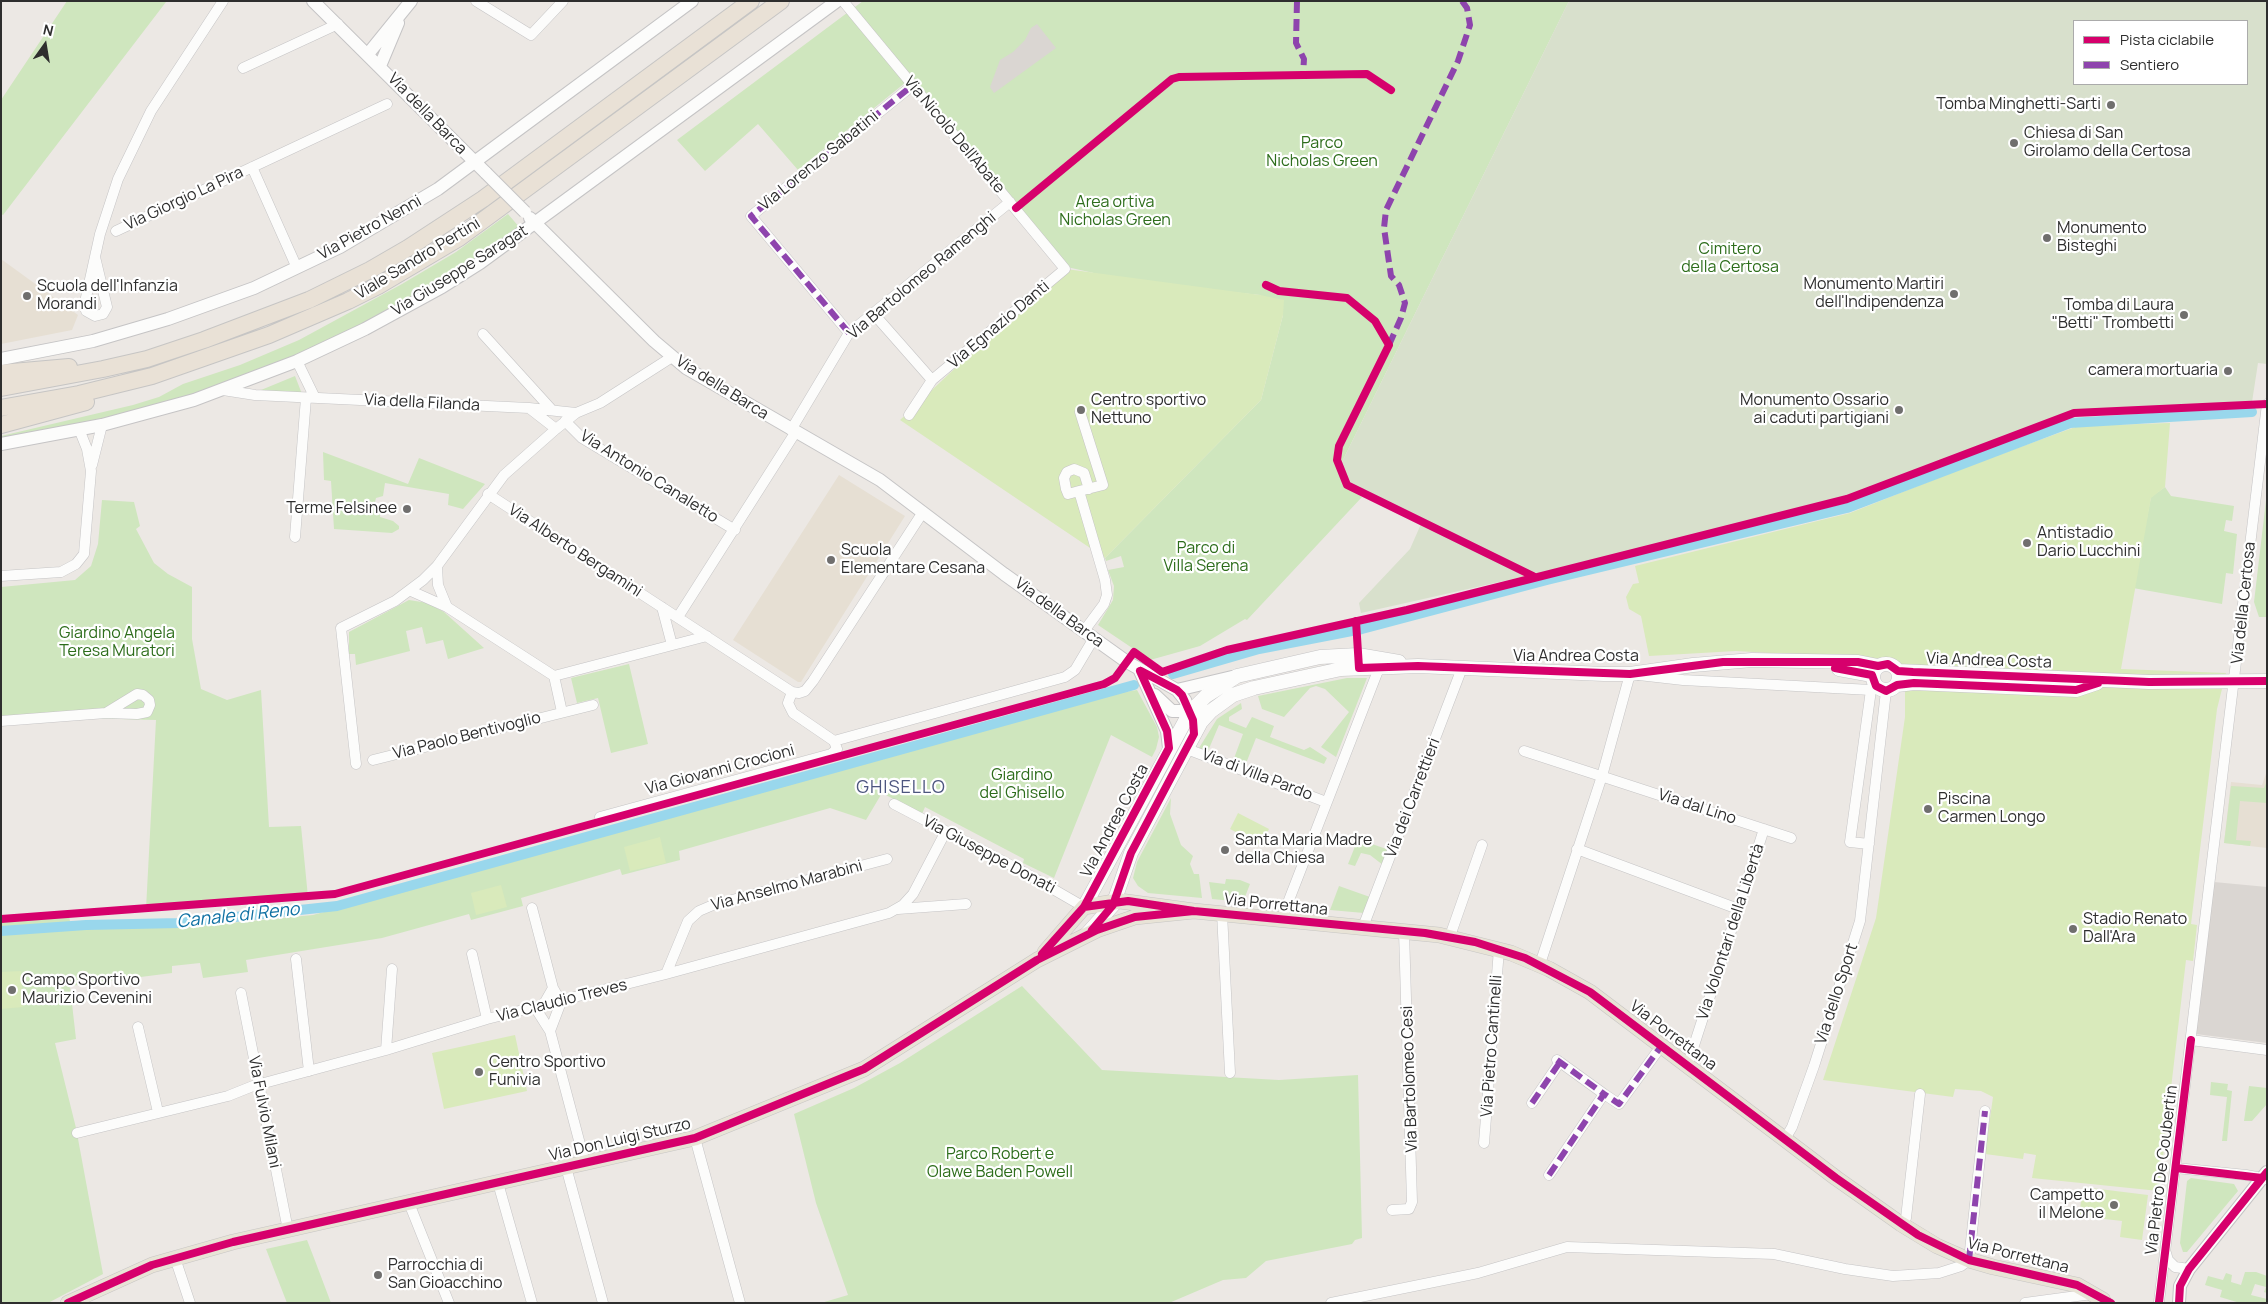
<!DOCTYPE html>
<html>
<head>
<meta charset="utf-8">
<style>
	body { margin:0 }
	#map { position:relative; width:2268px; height:1304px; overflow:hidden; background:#ece8e4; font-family:Manrope,sans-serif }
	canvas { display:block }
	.frame { position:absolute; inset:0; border:2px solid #2e2e2e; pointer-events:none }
	.legend { position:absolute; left:2073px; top:20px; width:175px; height:65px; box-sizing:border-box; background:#fff; border:1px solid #ababab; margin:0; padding:6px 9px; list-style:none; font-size:15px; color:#2e2e2e }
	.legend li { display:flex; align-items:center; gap:10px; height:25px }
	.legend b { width:25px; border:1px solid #ababab }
	.north { position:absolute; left:20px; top:20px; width:50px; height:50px; -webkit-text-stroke:4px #fff; paint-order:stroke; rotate:13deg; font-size:14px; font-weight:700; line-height:20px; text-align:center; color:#2e2e2e }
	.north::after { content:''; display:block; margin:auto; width:18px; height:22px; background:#2e2e2e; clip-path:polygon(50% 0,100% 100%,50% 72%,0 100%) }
</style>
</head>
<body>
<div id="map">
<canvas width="2268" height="1304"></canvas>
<div class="frame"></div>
<ul class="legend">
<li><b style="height:6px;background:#d6006c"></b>Pista ciclabile</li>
<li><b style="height:6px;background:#8e44ad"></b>Sentiero</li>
</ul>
<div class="north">N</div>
</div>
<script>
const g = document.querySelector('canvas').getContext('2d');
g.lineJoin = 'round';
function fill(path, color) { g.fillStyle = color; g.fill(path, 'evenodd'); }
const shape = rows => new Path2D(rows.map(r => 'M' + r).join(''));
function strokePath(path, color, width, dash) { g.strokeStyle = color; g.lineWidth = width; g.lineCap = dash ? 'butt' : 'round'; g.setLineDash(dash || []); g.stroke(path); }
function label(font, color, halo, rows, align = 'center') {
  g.font = font + ' Manrope,sans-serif'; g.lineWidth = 4.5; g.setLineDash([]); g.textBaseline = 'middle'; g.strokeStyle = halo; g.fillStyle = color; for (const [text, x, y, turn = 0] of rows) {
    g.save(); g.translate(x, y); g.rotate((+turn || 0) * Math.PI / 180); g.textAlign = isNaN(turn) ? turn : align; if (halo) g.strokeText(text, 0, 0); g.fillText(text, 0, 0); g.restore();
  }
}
const education = shape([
	[1,259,78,315,72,330,1,344],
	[839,475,905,516,801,682,798,682,733,640],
	[2267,771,2267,848,2224,843,2231,782,2262,785]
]);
const green = shape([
	[67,1,166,2,3,215,1,214,1,100],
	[863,1,1569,1,1341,464,1350,489,1362,497,1247,620,1245,619,1200,646,1150,660,1098,625,1113,600,1114,586,1108,570,1124,567,1121,556,1106,561,1105,558,1261,400,1283,315,1260,295,1129,281,1067,267,911,78,798,170,758,124,705,171,677,140],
	[508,214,520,228,459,271,367,324,252,376,99,422,1,440,1,436,133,405,159,397,183,384,240,365,299,340,402,284,456,252],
	[295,376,302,394,261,394,261,390],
	[323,452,408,484,419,458,485,484,463,509,448,505,449,494,385,483,383,496,376,498,374,506,380,513,380,517,393,521,399,526,399,529,392,533,334,529,331,481,324,480],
	[2165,487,2171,496,2234,506,2232,521,2226,520,2224,531,2237,534,2233,574,2226,573,2222,604,2133,588,2151,497],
	[2267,492,2267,617,2259,617,2254,602],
	[102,500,134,502,140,526,136,529,154,563,168,574,192,587,192,639,201,689,227,700,261,690,269,827,301,826,308,897,146,909,156,720,1,716,1,587,75,580,91,566,98,544],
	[409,600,428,603,444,612,484,648,448,659,443,640,426,644,422,627,406,631,410,651,356,665,355,654,349,654,349,632],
	[629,664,648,744,611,753,598,698,577,703,571,678],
	[1347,678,1367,678,1336,757,1321,747,1349,712,1325,689,1316,686,1310,688,1284,717,1262,709,1258,696],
	[1137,690,1157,727,1159,737,1156,749,1152,757,1111,735,1054,878,1023,863,1024,859,925,807,922,814,882,793,866,820,830,808,679,851,680,860,622,875,620,869,521,898,523,906,471,920,469,914,382,938,246,960,248,972,203,978,200,963,172,966,172,973,70,986,76,1039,55,1043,76,1128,103,1274,48,1303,1,1303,1,920,69,915,71,928,178,928,313,915,958,735,1118,693],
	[1241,703,1242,709,1229,717,1229,721,1246,728,1252,717,1274,726,1270,737,1304,750,1310,747,1327,758,1324,764,1256,738,1245,766,1233,761,1243,734,1219,725,1208,751,1199,748,1217,719],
	[2267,781,2267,803,2240,801,2236,840,2251,841,2250,846,2224,843,2231,786,2264,788],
	[1171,798,1170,814,1181,845,1193,856,1190,864,1194,874,1199,874,1202,898,1148,893,1138,886,1133,878,1137,862],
	[1358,839,1389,850,1383,865,1370,855,1361,853,1355,866,1348,864],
	[1226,879,1240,880,1250,884,1243,902,1212,899,1209,882,1225,884],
	[1339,886,1370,897,1364,913,1330,910],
	[1022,986,1102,1070,1279,1080,1358,1075,1362,1238,1355,1240,1352,1244,1266,1261,1246,1278,1223,1280,1169,1303,821,1303,848,1295,816,1203,794,1114,854,1088,900,1063],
	[2211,1082,2228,1084,2227,1090,2232,1091,2227,1141,2222,1141,2227,1097,2210,1095],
	[2249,1086,2267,1088,2267,1104,2252,1121,2244,1121],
	[2191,1178,2234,1184,2238,1191,2187,1252,2183,1252,2180,1243,2187,1181],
	[307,1240,314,1258,331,1303,287,1303,266,1249],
	[2245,1272,2256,1272,2267,1276,2267,1293,2264,1292,2266,1287,2255,1284,2251,1295,2267,1299,2267,1303,2240,1303,2220,1297,2222,1290,2205,1285,2208,1276,2223,1280,2226,1273,2232,1275,2231,1282,2241,1285]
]);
const cemetery = shape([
	[1569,1,2267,1,2267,364,2258,363,2252,402,2073,410,1841,498,1535,574,1361,613,1359,603,1410,549,1421,524,1350,489,1341,464],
	[2074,21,2247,21,2247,84,2074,84]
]);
const pitch = shape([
	[1066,269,1260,295,1284,300,1283,315,1261,400,1105,558,900,420,1017,310],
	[2170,423,2165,487,2151,498,2121,669,2226,673,2217,709,2191,924,2197,925,2193,961,2186,960,2159,1191,2032,1178,2036,1155,2024,1153,2023,1159,1985,1154,1993,1097,1981,1091,1955,1089,1953,1097,1823,1080,1876,918,1905,717,1905,665,1820,656,1736,651,1649,656,1641,616,1629,609,1626,597,1633,584,1639,583,1635,566,1850,513,1968,466,2078,426],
	[1238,813,1269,829,1261,845,1230,829],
	[660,837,666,863,630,871,624,847],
	[501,885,507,907,476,915,471,893],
	[21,971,23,1007,1,1009,1,972],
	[515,1035,527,1091,444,1109,432,1053],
	[2083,1187,2148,1195,2142,1240,2120,1237,2122,1221,2079,1216]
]);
const plaza = shape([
	[1037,24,1056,48,994,93,990,87,1000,60,1013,52,1025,40,1031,28],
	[2214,882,2267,887,2267,1043,2196,1034]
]);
const canal = shape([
	[1173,674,1259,649,1362,629,1547,580,1847,508,2070,423,2252,412],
	[1,931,86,925,179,923,337,906,1134,685]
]);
const minor = shape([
	[476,1,531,35,563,1],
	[843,1,1065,269,932,380,873,313],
	[243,68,338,24],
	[252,167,297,268],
	[116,231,387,104],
	[95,257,107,307,103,314,95,316,86,311,85,302,100,234,118,179,151,111,223,1],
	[849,333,751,216,913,85],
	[483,334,552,410],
	[297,361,315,398],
	[223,390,255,395,529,408,576,413],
	[529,408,556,429],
	[1080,412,1103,485,1079,491,1105,580,1107,595,1104,604,1084,631],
	[909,415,932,380],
	[565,421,582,438,735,530],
	[791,430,849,333,1010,202],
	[92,465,102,425],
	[1079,491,1068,494,1066,489,1064,478,1067,472,1074,469,1084,473,1089,489],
	[488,494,792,692,799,693,805,691,813,681,923,512],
	[295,537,306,398],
	[437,566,438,585,447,607],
	[1,576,61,572,76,564,84,554,91,471,87,449,79,429],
	[411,591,447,607,554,676,707,636],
	[662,607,672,645],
	[678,617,795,433],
	[554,676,562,712],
	[792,692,788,703,793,713,834,741],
	[1,721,106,713,137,714,147,712,150,705,149,700,143,695,137,694,106,713],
	[834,741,1065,677,1075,670,1094,638],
	[1187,749,1326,802],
	[1524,751,1791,838],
	[373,760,593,705],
	[356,764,341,628,395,601,423,580,437,566,504,475,556,429,576,413,600,403,672,357],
	[894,804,1020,870,1084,907],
	[600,817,831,754,837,749,834,741],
	[1869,844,1850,842,1871,690,1875,687],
	[1577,849,1738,909],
	[532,908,553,988,561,1002,550,1031,585,1163],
	[898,909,966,904],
	[1222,913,1230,1073],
	[1282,918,1379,668],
	[1363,927,1462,668],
	[1450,936,1482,845],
	[472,954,487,1019],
	[296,959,309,1071],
	[1540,964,1602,776,1630,674,1683,680,1871,690],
	[666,974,688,921,699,911,713,905,887,859],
	[241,993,288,1230],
	[138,1027,158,1112],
	[550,1031,536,1009,545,1002,553,988],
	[2191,1040,2267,1050],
	[386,1050,392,969],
	[1557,1060,1604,1094],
	[1688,1064,1764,829],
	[1532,1103,1560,1062],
	[77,1133,228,1096,253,1086,386,1050,487,1019,666,974,889,913,903,905,913,894,946,831],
	[695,1138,740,1303],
	[1785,1139,1792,1127,1814,1066,1860,921,1886,691],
	[1484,1143,1499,949],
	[566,1167,603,1303],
	[2176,1168,2246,1175,2267,1179],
	[1549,1175,1604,1094,1619,1104,1662,1045],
	[498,1183,532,1303],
	[409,1203,449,1303],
	[1392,1210,1409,1209,1412,1202,1404,931],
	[1901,1224,1906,1218,1920,1094],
	[2166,1253,2168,1260,2175,1267,2189,1269],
	[175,1258,190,1303],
	[2159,1302,2267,404],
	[1331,1303,1478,1273,1567,1247,1774,1254,1845,1269,1893,1276,1939,1273,1961,1266,1969,1260,1985,1111],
	[2025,1303,2092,1294]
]);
const tertiary = shape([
	[313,1,486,173],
	[368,54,411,1],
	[380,66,398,23],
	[530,218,654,341,686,368,880,480,1004,574,1127,662,1177,690,1185,700,1193,721],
	[1,359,93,341,168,319,254,288,340,247,438,189,692,1],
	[1,444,102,425,194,400,297,361,365,329,442,287,480,263,837,1],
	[1140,671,1167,731,1169,748],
	[1177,690,1232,677],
	[1155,695,1172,711,1211,711],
	[2179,1303,2180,1286,2189,1269,2267,1172]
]);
const secondary = shape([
	'1873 677a13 13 0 1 1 26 0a13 13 0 1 1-26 0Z',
	[1839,669,1872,675],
	[1898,671,2149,682,2267,681],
	[1897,685,1914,683,2076,690,2097,683],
	[1084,907,1190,712,1206,696,1237,676,1320,657,1358,655,1399,662],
	[1087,934,1113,905,1131,853,1201,722,1211,711,1233,695,1254,688,1341,669,1418,666,1604,674,1630,674,1693,665,1752,660,1858,662,1878,666]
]);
const primary = shape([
	[1045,952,1084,907,1120,901,1194,911,1439,935,1511,953,1549,969,1590,992,1836,1178,1901,1224,1937,1246,1969,1260,1993,1267,2077,1285,2103,1300],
	[68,1303,152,1265,233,1242,695,1138,864,1069,1037,960,1097,930,1135,917,1194,911]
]);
const trunk = shape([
	[1,373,69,367],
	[1,388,103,369,147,359,204,340,309,300,370,270,408,248,483,199,751,1],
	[1,408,79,394,152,376,269,335,348,301,378,286,459,238,781,1],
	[1,425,86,402]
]);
const tertiaryBridge = shape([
	[486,173,525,212]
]);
const quiet = shape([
	[1297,1,1296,43,1304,59,1303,75],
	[849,333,751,216,913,85],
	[1389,345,1401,318,1405,303,1399,285,1391,276,1384,228,1386,210,1458,61,1470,25,1467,8,1462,1],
	[1557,1060,1604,1094],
	[1532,1103,1560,1062],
	[1549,1175,1604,1094,1619,1104,1662,1045],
	[1969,1260,1985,1111]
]);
const cycleway = shape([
	[1016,208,1172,79,1179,77,1367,74,1391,90],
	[1266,285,1279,291,1347,298,1375,321,1389,345,1339,446,1337,460,1347,485,1533,576],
	[1356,621,1359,668,1418,666,1630,674,1723,662,1858,662,1878,666,1888,664,1898,671,1913,672,2149,682,2267,681],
	[1835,668,1872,675,1876,686,1886,691,1897,685,1914,683,2076,690,2098,683],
	[1084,907,1128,901,1194,911,1425,933,1475,942,1525,958,1590,992,1836,1178,1918,1235,1969,1260,2077,1285,2111,1303],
	[1,919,335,894,1104,684,1115,678,1134,652,1162,672,1227,650,1407,610,1847,499,2074,413,2267,404],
	[1092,930,1113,905,1131,853,1194,734,1193,720,1182,695,1177,690,1141,671],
	[1042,954,1084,907,1169,748,1167,731,1140,671],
	[2176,1168,2262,1178],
	[2159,1302,2191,1040],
	[68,1303,152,1265,233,1242,695,1138,864,1069,1037,960,1097,930,1135,917,1194,911],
	[2179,1303,2180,1286,2189,1269,2267,1172]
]);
const markers = [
	[2111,105,5,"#706f6e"],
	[2014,143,5,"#706f6e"],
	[2047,238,5,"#706f6e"],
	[1954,294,5,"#706f6e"],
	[27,296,5,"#706f6e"],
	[2184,315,5,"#706f6e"],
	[2228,371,5,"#706f6e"],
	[1081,410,5,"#706f6e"],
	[1899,410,5,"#706f6e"],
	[407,509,5,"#706f6e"],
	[2027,543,5,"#706f6e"],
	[831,560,5,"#706f6e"],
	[1928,809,5,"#706f6e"],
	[1225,850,5,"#706f6e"],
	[2073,929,5,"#706f6e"],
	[12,990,5,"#706f6e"],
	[479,1072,5,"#706f6e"],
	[2114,1205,5,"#706f6e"],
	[378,1275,5,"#706f6e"]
];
const poiNames = [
	["Tomba Minghetti-Sarti",2101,105,"right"],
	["Chiesa di San",2024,134],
	["Girolamo della Certosa",2024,152],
	["Monumento",2057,229],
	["Bisteghi",2057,247],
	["Monumento Martiri",1944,285,"right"],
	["dell'Indipendenza",1944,303,"right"],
	["Scuola dell'Infanzia",37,287],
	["Morandi",37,305],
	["Tomba di Laura",2174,306,"right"],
	["\"Betti\" Trombetti",2174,324,"right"],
	["camera mortuaria",2218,371,"right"],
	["Centro sportivo",1091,401],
	["Nettuno",1091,419],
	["Monumento Ossario",1889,401,"right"],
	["ai caduti partigiani",1889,419,"right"],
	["Terme Felsinee",397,509,"right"],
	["Antistadio",2037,534],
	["Dario Lucchini",2037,552],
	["Scuola",841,551],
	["Elementare Cesana",841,569],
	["Piscina",1938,800],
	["Carmen Longo",1938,818],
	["Santa Maria Madre",1235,841],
	["della Chiesa",1235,859],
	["Stadio Renato",2083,920],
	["Dall'Ara",2083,938],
	["Campo Sportivo",22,981],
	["Maurizio Cevenini",22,999],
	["Centro Sportivo",489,1063],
	["Funivia",489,1081],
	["Campetto",2104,1196,"right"],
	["il Melone",2104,1214,"right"],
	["Parrocchia di",388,1266],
	["San Gioacchino",388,1284]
];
const streetNames = [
	["Via della Barca",427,114,46],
	["Via Nicolò Dell'Abate",954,135,50],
	["Via Lorenzo Sabatini",819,161,-39],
	["Via Giorgio La Pira",184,199,-25],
	["Via Pietro Nenni",370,228,-29],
	["Viale Sandro Pertini",418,259,-31],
	["Via Giuseppe Saragat",460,271,-32],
	["Via Bartolomeo Ramenghi",922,276,-40],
	["Via Egnazio Danti",999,325,-40],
	["Via della Barca",722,388,32],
	["Via della Filanda",422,403,3],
	["Via Antonio Canaletto",649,477,32],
	["Via Alberto Bergamini",575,551,33],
	["Via della Certosa",2244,603,-84],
	["Via della Barca",1059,613,36],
	["Via Andrea Costa",1576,657],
	["Via Andrea Costa",1989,661,2],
	["Via Paolo Bentivoglio",467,736,-14],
	["Via Giovanni Crocioni",720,770,-15],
	["Via di Villa Pardo",1257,775,21],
	["Via dei Carrettieri",1413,798,-69],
	["Via dal Lino",1697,807,18],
	["Via Andrea Costa",1115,821,-62],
	["Via Giuseppe Donati",989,855,28],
	["Via Anselmo Marabini",787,886,-15],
	["Via Porrettana",1276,905,6],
	["Via Volontari della Libertà",1731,932,-72],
	["Via dello Sport",1837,994,-72],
	["Via Claudio Treves",562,1001,-14],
	["Via Porrettana",1673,1036,37],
	["Via Pietro Cantinelli",1492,1046,-86],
	["Via Bartolomeo Cesi",1410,1079,-92],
	["Via Fulvio Milani",264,1112,79],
	["Via Don Luigi Sturzo",620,1140,-13],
	["Via Pietro De Coubertin",2162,1170,-83],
	["Via Porrettana",2018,1256,14]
];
const parkNames = [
	["Parco",1322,144],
	["Nicholas Green",1322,162],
	["Area ortiva",1115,203],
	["Nicholas Green",1115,221],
	["Cimitero",1730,250],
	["della Certosa",1730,268],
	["Parco di",1206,549],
	["Villa Serena",1206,567],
	["Giardino Angela",117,634],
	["Teresa Muratori",117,652],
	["Giardino",1022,776],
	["del Ghisello",1022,794],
	["Parco Robert e",1000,1155],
	["Olawe Baden Powell",1000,1173]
];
const neighbourhoodNames = [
	["GHISELLO",901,788]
];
const waterNames = [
	["Canale di Reno",238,916,-6]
];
fill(education, '#e6dfd3');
fill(green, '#cfe6be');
fill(cemetery, '#d8e0cc');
fill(pitch, '#d9eabb');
fill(plaza, '#dad6d2');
strokePath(canal, '#99d7ec', 10);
strokePath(minor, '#c5c4c5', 11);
strokePath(tertiary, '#c5c4c5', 14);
strokePath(secondary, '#c5c4c5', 15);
strokePath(primary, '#c6c5c4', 16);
strokePath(trunk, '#c6c5c4', 18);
strokePath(minor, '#fcfcfb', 10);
strokePath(tertiary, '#fcfcfb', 12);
strokePath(secondary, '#fcfcfb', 14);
strokePath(primary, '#e8e3d6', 15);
strokePath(trunk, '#e9e1d6', 16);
strokePath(tertiaryBridge, '#c5c4c5', 14, []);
strokePath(tertiaryBridge, '#fcfcfb', 12);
strokePath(quiet, '#8e44ad', 6, [12, 6]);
strokePath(cycleway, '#d6006c', 8);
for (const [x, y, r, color] of markers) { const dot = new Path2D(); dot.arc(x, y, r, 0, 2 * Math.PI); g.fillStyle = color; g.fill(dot); strokePath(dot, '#fff', 2); }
label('16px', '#2e2e2e', '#fff', poiNames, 'left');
label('16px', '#2e2e2e', '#fff', streetNames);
label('16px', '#2d6d1b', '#fff', parkNames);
g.letterSpacing = '1px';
label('18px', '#4d567f', '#fff', neighbourhoodNames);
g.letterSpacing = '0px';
label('italic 18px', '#0e70a2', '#fff', waterNames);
</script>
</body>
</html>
